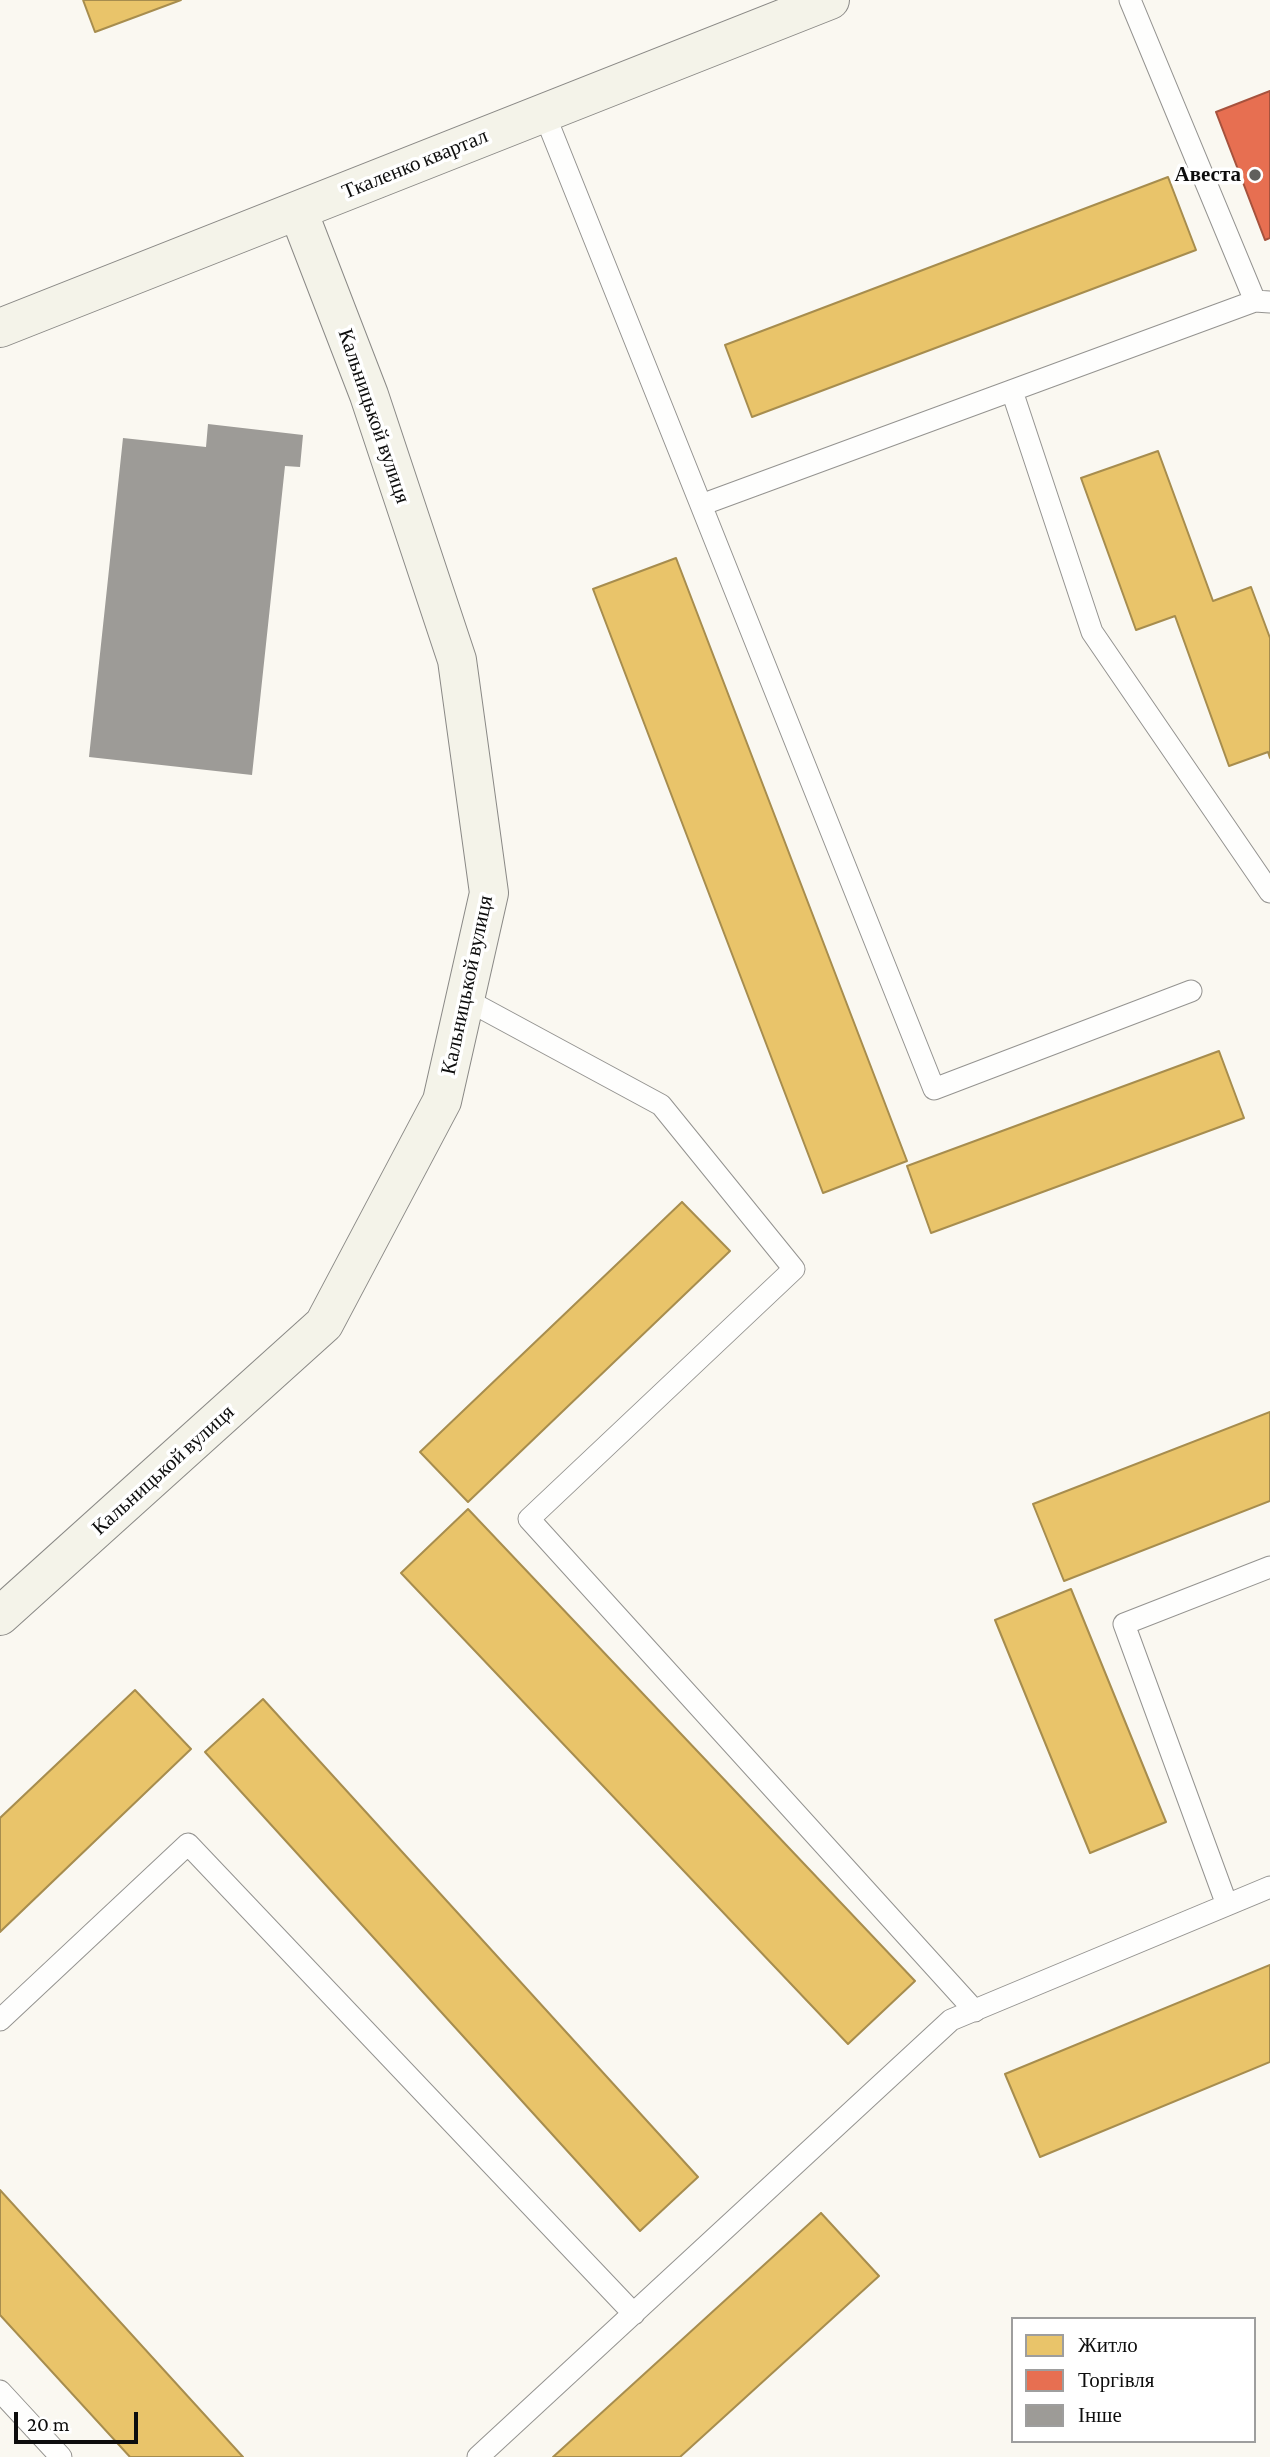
<!DOCTYPE html>
<html>
<head>
<meta charset="utf-8">
<style>
	body { margin:0 }
	#map { position:relative; width:1270px; height:2457px; overflow:hidden; background:#faf8f1; font-family:"Crimson Pro",serif }
	canvas { display:block }
	.legend { position:absolute; left:1011px; top:2317px; width:245px; height:126px; box-sizing:border-box; background:#fff; border:2px solid #9e9e9e; margin:0; padding:9px 12px; list-style:none; font-size:21px; color:#0d0d0d }
	.legend li { display:flex; align-items:center; gap:14px; height:35px }
	.legend b { width:35px; border:2px solid #9e9e9e }
	.scale { position:absolute; left:14px; top:2412px; width:124px; height:32px; box-sizing:border-box; border:4px solid #0d0d0d; border-top:0; padding-left:9px; font-size:21px; line-height:24px; white-space:nowrap; color:#0d0d0d; -webkit-text-stroke:5px #fff; paint-order:stroke }
</style>
</head>
<body>
<div id="map">
<canvas width="1270" height="2457"></canvas>
<ul class="legend">
<li><b style="height:19px;background:#e9c46a"></b>Житло</li>
<li><b style="height:19px;background:#e76f51"></b>Торгівля</li>
<li><b style="height:19px;background:#9d9b97"></b>Інше</li>
</ul>
<div class="scale">20 m</div>
</div>
<script>
const g = document.querySelector('canvas').getContext('2d');
g.lineJoin = 'round';
function fill(path, color) { g.fillStyle = color; g.fill(path, 'evenodd'); }
const shape = rows => new Path2D(rows.map(r => 'M' + r).join(''));
function strokePath(path, color, width, dash) { g.strokeStyle = color; g.lineWidth = width; g.lineCap = dash ? 'butt' : 'round'; g.setLineDash(dash || []); g.stroke(path); }
function label(font, color, halo, rows, align = 'center') {
  g.font = font + ' "Crimson Pro",serif'; g.lineWidth = 7; g.setLineDash([]); g.textBaseline = 'middle'; g.strokeStyle = halo; g.fillStyle = color; for (const [text, x, y, turn = 0] of rows) {
    g.save(); g.translate(x, y); g.rotate((+turn || 0) * Math.PI / 180); g.textAlign = isNaN(turn) ? turn : align; if (halo) g.strokeText(text, 0, 0); g.fillText(text, 0, 0); g.restore();
  }
}
const homes = shape([
	[83,0,181,0,95,32,83,0],
	[1168,177,1196,250,752,417,725,345,1168,177],
	[1158,451,1213,601,1251,587,1270,638,1270,758,1268,752,1229,766,1175,616,1136,630,1081,478,1158,451],
	[676,558,907,1161,823,1193,593,589,676,558],
	[1219,1051,1244,1118,931,1233,907,1166,1219,1051],
	[682,1202,730,1251,468,1502,420,1452,682,1202],
	[1270,1412,1270,1501,1064,1581,1033,1504,1270,1412],
	[468,1509,915,1981,848,2044,401,1573,468,1509],
	[1071,1589,1166,1822,1090,1853,995,1620,1071,1589],
	[135,1690,191,1749,0,1932,0,1818,135,1690],
	[263,1699,698,2177,640,2231,205,1752,263,1699],
	[1270,1965,1270,2062,1040,2157,1005,2074,1270,1965],
	[0,2190,243,2457,130,2457,0,2315,0,2190],
	[821,2213,879,2276,680,2457,553,2457,821,2213]
]);
const shops = shape([
	[1270,91,1270,238,1265,240,1216,112,1270,91]
]);
const building = shape([
	[208,424,303,435,300,467,285,466,252,775,89,757,123,438,206,447]
]);
const lane = shape([
	[1130,0,1255,301,1270,302],
	[544,113,701,505,1255,301],
	[1012,391,1092,632,1270,892],
	[701,505,934,1089,1191,991],
	[465,999,661,1105,794,1269,529,1519,975,2011],
	[1227,1905,1124,1624,1270,1567],
	[0,2020,188,1844,634,2314],
	[0,2391,61,2457],
	[478,2457,951,2020,1270,1887]
]);
const secondary = shape([
	[0,328,830,0],
	[0,1616,324,1324,442,1101,489,893,457,660,369,395,298,211]
]);
const markers = [
	[1255,175,7,"#605f5d"]
];
const streetNames = [
	["Ткаленко квартал",415,164,-22],
	["Кальницькой вулиця",374,416,71],
	["Кальницькой вулиця",467,985,-78],
	["Кальницькой вулиця",163,1470,-42]
];
const poiNames = [
	["Авеста",1241,175]
];
fill(homes, '#e9c46a');
strokePath(homes, '#a78d4e', 2);
fill(shops, '#e76f51');
strokePath(shops, '#a6523d', 2);
fill(building, '#9d9b97');
strokePath(lane, '#949390', 23);
strokePath(secondary, '#8a8986', 40);
strokePath(lane, '#fefefd', 21);
strokePath(secondary, '#f4f3e9', 38);
for (const [x, y, r, color] of markers) { const dot = new Path2D(); dot.arc(x, y, r, 0, 2 * Math.PI); g.fillStyle = color; g.fill(dot); strokePath(dot, '#fff', 2.5); }
label('21px', '#0d0d0d', '#fff', streetNames);
label('bold 21px', '#0d0d0d', '#fff', poiNames, 'right');
</script>
</body>
</html>
